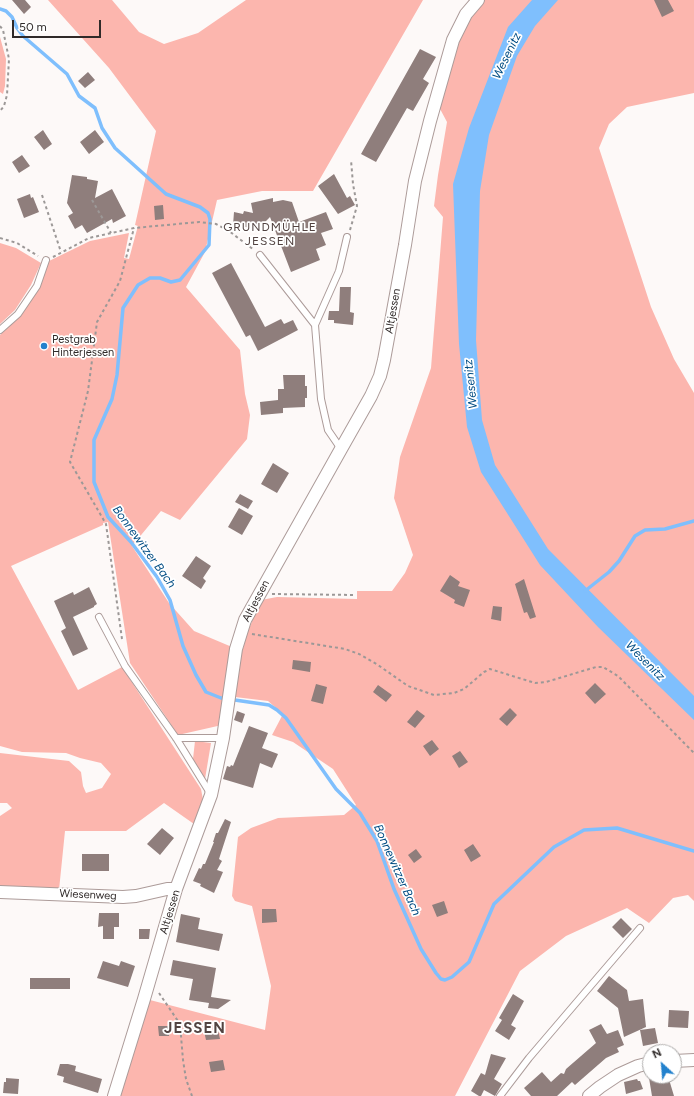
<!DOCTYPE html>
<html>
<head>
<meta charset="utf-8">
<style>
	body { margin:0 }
	#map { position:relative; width:694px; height:1096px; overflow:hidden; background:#fdf9f8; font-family:Figtree,sans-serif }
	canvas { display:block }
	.north { position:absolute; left:642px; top:1044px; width:40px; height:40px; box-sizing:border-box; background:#fff; border:1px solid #acaaa9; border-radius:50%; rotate:334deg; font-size:11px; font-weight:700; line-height:16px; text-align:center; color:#302a29 }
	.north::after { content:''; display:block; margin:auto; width:14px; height:18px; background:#2281cd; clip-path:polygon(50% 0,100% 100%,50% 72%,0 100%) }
	.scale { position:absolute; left:12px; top:20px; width:89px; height:18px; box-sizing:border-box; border:2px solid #302a29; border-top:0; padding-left:5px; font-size:12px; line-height:14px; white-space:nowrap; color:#302a29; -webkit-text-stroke:3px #fff; paint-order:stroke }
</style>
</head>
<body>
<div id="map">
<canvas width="694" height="1096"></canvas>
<div class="north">N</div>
<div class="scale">50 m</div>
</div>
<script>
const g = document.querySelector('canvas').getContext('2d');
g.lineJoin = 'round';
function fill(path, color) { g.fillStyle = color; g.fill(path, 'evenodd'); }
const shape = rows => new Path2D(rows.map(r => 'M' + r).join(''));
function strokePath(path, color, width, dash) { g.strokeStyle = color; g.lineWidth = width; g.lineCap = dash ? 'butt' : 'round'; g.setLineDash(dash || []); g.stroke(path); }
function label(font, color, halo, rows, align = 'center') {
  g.font = font + ' Figtree,sans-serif'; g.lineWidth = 3.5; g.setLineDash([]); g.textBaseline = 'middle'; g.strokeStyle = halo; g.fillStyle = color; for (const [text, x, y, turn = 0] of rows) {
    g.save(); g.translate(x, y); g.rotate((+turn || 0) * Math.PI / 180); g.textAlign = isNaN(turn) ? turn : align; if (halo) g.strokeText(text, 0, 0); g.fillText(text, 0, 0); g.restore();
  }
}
const green = shape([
	[48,0,112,0,139,32,164,44,198,33,246,0,423,0,313,191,262,191,217,200,205,252,186,287,240,350,245,394,250,415,247,439,180,520,161,511,132,546,169,603,194,631,232,647,222,725,178,735,130,663,108,522,103,523,103,525,11,566,78,690,122,667,201,789,203,800,194,824,164,803,126,831,65,831,59,890,0,888,0,816,12,808,7,803,0,803,0,753,69,761,81,772,83,786,86,793,102,788,111,774,101,763,80,758,66,753,22,752,0,746,0,335,19,317,40,287,49,261,90,241,129,233,124,258,129,259,136,233,138,226,135,225,156,131,109,68],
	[484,0,694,0,694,93,627,107,609,124,599,148,651,307,674,359,694,393,694,901,688,895,673,898,649,923,627,908,566,936,520,971,455,1096,119,1096,150,1000,265,1030,271,986,252,906,235,901,232,896,238,837,251,828,278,818,344,815,356,805,333,769,293,742,272,735,283,714,268,701,235,697,242,652,248,631,261,600,277,597,357,599,357,591,392,591,405,573,413,555,394,498,400,457,431,368,443,217,434,206,438,175,447,122,439,107,457,42,469,17],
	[0,37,6,59,5,86,3,94,0,92],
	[0,243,16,248,41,263,31,285,15,310,0,324],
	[195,741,211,743,205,779,193,759]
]);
const water = shape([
	[532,0,558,0,535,26,517,56,489,135,480,191,476,340,482,420,495,465,548,549,694,696,694,720,598,627,540,565,481,472,467,427,459,344,453,184,469,128,508,27]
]);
const stream = shape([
	[0,9,6,11,12,17,17,28,23,36,67,74,79,96,95,108,102,128,115,148,166,194,200,207,208,213,210,219,209,245,180,280,171,282,160,278,150,278,138,285,123,308,117,375,112,399,94,440,94,482,108,517,131,542,157,577,170,600,183,646,196,675,206,692,221,698,269,705,277,710,286,718,336,789,360,813,377,841,394,889,421,949,436,973,441,979,445,980,452,977,469,962,494,904,554,847,584,830,617,828,694,851],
	[585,591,609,572,619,561,635,536,645,530,665,529,694,521]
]);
const building = shape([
	[12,0,25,0,31,7,24,14],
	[654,0,668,0,674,11,662,17],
	[420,49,436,57,423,79,429,83,413,111,407,108,376,162,361,154],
	[88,72,95,80,85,88,78,81],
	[43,130,52,144,44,150,34,137],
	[95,130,104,142,89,154,80,142],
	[22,155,30,166,19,173,12,162],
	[334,174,347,198,350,196,355,205,338,214,318,186],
	[72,175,87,177,87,179,98,181,95,198,112,189,126,216,113,223,112,219,87,233,82,225,75,229,68,216,73,213,67,203],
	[30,194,31,198,33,197,39,212,24,218,17,199],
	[273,198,273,202,283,200,292,202,299,222,326,212,333,229,321,233,326,245,316,249,320,260,291,272,270,217,258,229,233,225,234,212,243,214,244,211,253,213,251,203],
	[163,205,164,219,155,220,154,206],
	[231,263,265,327,281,319,284,324,293,320,298,330,258,351,250,335,246,337,212,273],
	[340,287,351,287,350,312,354,313,353,325,334,323,334,320,328,320,329,311,339,311],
	[283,375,305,375,305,386,307,386,307,398,305,398,305,407,283,408,283,413,261,415,260,402,278,400,278,389,284,389],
	[273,463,289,473,277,493,261,484],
	[240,494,253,501,248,509,235,502],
	[239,508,253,516,242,535,228,527],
	[196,556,211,566,203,578,206,581,201,589,182,576],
	[450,575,460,582,458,586,470,590,464,607,454,603,455,600,440,591],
	[524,579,536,617,530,619,527,612,524,613,515,584],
	[89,587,97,604,94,606,94,607,73,617,88,649,73,656,61,631,66,628,54,601,73,592,74,595],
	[493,606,502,607,501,621,491,619],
	[293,660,311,662,310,672,292,669],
	[595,683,606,694,595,704,585,693],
	[316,684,327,687,323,704,311,701],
	[378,685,392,695,386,702,373,692],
	[510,708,517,715,507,726,499,719],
	[417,710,425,716,415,728,407,722],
	[237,711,245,714,242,723,234,720],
	[249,726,268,733,262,748,278,754,272,768,260,763,253,788,223,779,227,766,230,767,231,765,233,766],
	[432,740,439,749,430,756,423,746],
	[460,751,468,762,459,768,452,756],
	[225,819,231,822,219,859,222,861,217,870,223,872,214,893,200,886,201,884,193,881,199,868,201,869,203,864,205,864,214,842,213,842,216,833,218,833],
	[162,828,174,838,160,855,147,844],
	[473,844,481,856,471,862,464,850],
	[416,849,422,857,414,863,408,855],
	[82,854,109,854,109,871,82,871],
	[444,901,448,913,437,917,432,905],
	[262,909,276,909,277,922,262,923],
	[99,913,119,913,119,927,114,927,114,939,103,939,103,926,98,927],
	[181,914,200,918,198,929,223,934,219,951,176,942],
	[621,918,632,929,623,938,612,927],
	[139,929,150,929,149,939,139,939],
	[173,960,216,968,211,997,231,1000,218,1009,208,1008,209,1003,189,1000,193,979,170,975],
	[103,961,119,966,121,961,135,966,128,987,97,978],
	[609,976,627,990,629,1001,643,999,646,1027,624,1037,618,1008,597,991],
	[30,978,70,978,70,989,30,989],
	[513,994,524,1001,511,1025,516,1028,509,1040,495,1031,502,1020,499,1018],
	[669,1010,689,1011,688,1028,668,1027],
	[601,1024,607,1034,618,1030,624,1045,617,1048,619,1052,606,1058,575,1085,572,1082,557,1096,531,1096,524,1088,542,1072,551,1082,561,1073,564,1074,566,1069,596,1043,589,1030],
	[158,1026,170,1026,169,1036,159,1036],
	[655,1028,658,1043,643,1046,640,1030],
	[218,1030,220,1039,206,1040,204,1031],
	[491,1054,506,1058,494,1079,502,1084,495,1096,484,1090,481,1096,479,1096,471,1091,481,1073,485,1075],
	[223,1060,225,1070,211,1072,209,1062],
	[60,1064,68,1064,76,1066,75,1071,102,1079,98,1093,63,1082,64,1077,57,1075],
	[657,1076,668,1076,674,1096,652,1096,649,1078],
	[6,1078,19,1079,18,1094,3,1093,4,1082,6,1082],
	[637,1079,638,1081,640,1081,643,1089,626,1094,624,1082]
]);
const path = shape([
	[0,26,3,30,9,59,7,95,4,106,0,111],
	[42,195,61,252],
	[92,200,111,233],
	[350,230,357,206,353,184,351,160],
	[0,238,17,243,38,256],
	[53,257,89,238,134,228,199,222,216,224,229,231,254,250],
	[272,594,355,595],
	[252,634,345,649,359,654,378,665,408,686,434,695,454,693,464,689,484,672,490,669,535,683,546,682,596,667,603,667,618,676,694,753],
	[122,639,106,524,70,462,88,391,97,322,120,281,134,228],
	[159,993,180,1024,183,1060,186,1079,192,1096]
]);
const service = shape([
	[260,255,315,325,321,399,328,430,341,449],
	[315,325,339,271,347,237],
	[0,330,18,314,37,286,46,260],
	[99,617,125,666,176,738,210,793],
	[176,738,223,738],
	[500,1096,529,1058,640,928]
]);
const minor = shape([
	[0,892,123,897,136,896,167,889,176,889],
	[674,1061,694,1060],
	[114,1096,144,999,176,889,211,795,223,738,236,649,245,620,341,449,371,396,380,376,384,360,405,245,415,181,430,121,453,40,466,14,478,0],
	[589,1096,600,1087,618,1075,638,1066,650,1063]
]);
const markers = [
	[44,346,4,"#2281cd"]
];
const streetNames = [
	["Altjessen",393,311,-80],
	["Altjessen",256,601,-62],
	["Wiesenweg",88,895,3],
	["Altjessen",170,912,-73]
];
const poiNames = [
	["Pestgrab",52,340],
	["Hinterjessen",52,353]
];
const waterNames = [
	["Wesenitz",507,56,-64],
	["Wesenitz",471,384,-96],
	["Bonnewitzer Bach",144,547,54],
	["Wesenitz",645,661,45],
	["Bonnewitzer Bach",397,870,66]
];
const neighbourhoodNames = [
	["GRUNDMÜHLE",270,227],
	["JESSEN",270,241]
];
const districtNames = [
	["JESSEN",195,1029]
];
fill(green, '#fcb6ae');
fill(water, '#7fbffd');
strokePath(stream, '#7fbffd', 3.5);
fill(building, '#8f7e7c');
strokePath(service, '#ac9b99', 8);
strokePath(minor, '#ac9b99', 14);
strokePath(path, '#9c9897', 2, [3, 3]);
strokePath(service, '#fff', 6);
strokePath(minor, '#fff', 12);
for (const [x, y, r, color] of markers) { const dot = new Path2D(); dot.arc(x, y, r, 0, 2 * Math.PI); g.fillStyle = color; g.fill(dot); strokePath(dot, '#fff', 1.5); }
label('11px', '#302a29', '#fff', streetNames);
label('11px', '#302a29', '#fff', poiNames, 'left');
label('italic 12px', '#004c83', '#fff', waterNames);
g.letterSpacing = '1px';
label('12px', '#524341', '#fff', neighbourhoodNames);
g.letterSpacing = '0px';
g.letterSpacing = '1px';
label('bold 15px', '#524341', '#fff', districtNames);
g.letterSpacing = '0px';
</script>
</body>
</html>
